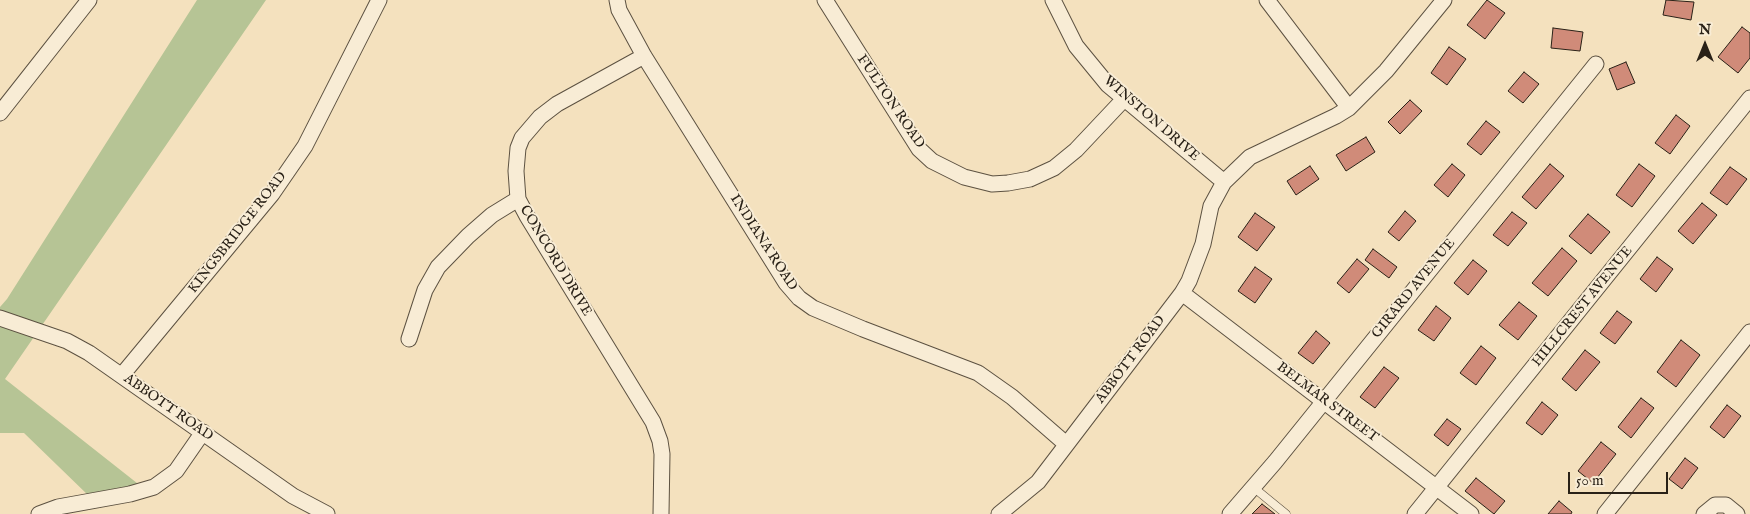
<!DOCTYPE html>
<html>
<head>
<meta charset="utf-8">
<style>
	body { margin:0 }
	#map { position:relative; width:1750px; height:514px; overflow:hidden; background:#f4e1be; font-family:"IM FELL English",serif }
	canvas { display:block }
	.north { position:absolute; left:1680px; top:20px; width:50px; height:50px; -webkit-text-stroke:4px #f8ecd5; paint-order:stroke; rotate:0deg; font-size:14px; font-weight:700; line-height:20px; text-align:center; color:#292117 }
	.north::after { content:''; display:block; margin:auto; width:18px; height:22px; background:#292117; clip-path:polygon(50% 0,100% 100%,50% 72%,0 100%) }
	.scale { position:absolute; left:1568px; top:472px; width:100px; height:22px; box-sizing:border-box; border:2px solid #292117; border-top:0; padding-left:6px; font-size:15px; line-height:18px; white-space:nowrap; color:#292117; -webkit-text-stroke:4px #f8ecd5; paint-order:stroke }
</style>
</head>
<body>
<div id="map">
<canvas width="1750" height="514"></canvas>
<div class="north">N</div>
<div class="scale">50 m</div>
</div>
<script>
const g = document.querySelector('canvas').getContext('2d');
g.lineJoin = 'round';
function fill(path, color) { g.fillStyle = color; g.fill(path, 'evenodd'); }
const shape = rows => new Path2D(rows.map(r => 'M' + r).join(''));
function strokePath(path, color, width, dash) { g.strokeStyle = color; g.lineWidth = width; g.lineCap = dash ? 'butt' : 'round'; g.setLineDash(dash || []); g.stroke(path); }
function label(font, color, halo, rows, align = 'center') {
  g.font = font + ' "IM FELL English",serif'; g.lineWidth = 4; g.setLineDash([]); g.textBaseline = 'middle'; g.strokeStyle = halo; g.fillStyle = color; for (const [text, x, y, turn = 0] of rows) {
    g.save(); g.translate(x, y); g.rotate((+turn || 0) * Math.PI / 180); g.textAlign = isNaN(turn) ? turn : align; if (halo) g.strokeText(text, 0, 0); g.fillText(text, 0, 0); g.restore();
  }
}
const green = shape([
	[197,0,266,0,5,379,142,487,91,498,24,433,0,433,0,307,7,299]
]);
const building = shape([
	[1487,0,1505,13,1485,39,1467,25,1487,0],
	[1666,0,1694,2,1691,20,1663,15,1666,0],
	[1742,27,1750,33,1750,58,1738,73,1718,57,1742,27],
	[1553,28,1583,32,1580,51,1551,48,1553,28],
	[1449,47,1466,59,1447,85,1431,73,1449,47],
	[1626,62,1635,83,1617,90,1609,69,1626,62],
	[1524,72,1539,84,1523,103,1508,91,1524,72],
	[1410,100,1422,111,1400,134,1388,122,1410,100],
	[1676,115,1690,126,1670,154,1655,143,1676,115],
	[1486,121,1500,132,1481,155,1467,144,1486,121],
	[1366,137,1375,152,1346,171,1336,155,1366,137],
	[1452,164,1465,175,1448,197,1434,185,1452,164],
	[1550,164,1564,176,1536,209,1522,197,1550,164],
	[1639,164,1655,176,1632,207,1616,195,1639,164],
	[1310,166,1319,179,1296,195,1287,181,1310,166],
	[1730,167,1747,179,1727,205,1710,193,1730,167],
	[1702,203,1717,215,1693,244,1678,231,1702,203],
	[1405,211,1416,221,1399,241,1388,232,1405,211],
	[1512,212,1527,223,1508,246,1493,235,1512,212],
	[1255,213,1275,227,1257,251,1238,237,1255,213],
	[1588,214,1610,232,1591,254,1569,236,1588,214],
	[1562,248,1577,261,1548,296,1532,283,1562,248],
	[1373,249,1397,267,1389,278,1365,260,1373,249],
	[1657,257,1673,269,1656,292,1640,279,1657,257],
	[1357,259,1369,269,1349,293,1337,283,1357,259],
	[1473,260,1487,271,1468,295,1454,283,1473,260],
	[1255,267,1272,279,1255,303,1238,291,1255,267],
	[1519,302,1537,316,1518,340,1499,325,1519,302],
	[1436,306,1451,318,1434,341,1418,330,1436,306],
	[1617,311,1632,322,1615,344,1600,333,1617,311],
	[1316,331,1330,343,1313,364,1298,353,1316,331],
	[1681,340,1700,355,1676,387,1657,372,1681,340],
	[1481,346,1496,358,1476,385,1460,373,1481,346],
	[1585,350,1600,362,1576,391,1562,379,1585,350],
	[1384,367,1399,378,1375,408,1360,397,1384,367],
	[1641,398,1654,408,1631,438,1618,427,1641,398],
	[1542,402,1558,415,1542,435,1526,423,1542,402],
	[1727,405,1741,416,1724,438,1710,427,1727,405],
	[1447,419,1461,429,1448,446,1434,435,1447,419],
	[1601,442,1616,454,1593,483,1578,471,1601,442],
	[1685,458,1698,468,1682,489,1669,479,1685,458],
	[1476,478,1505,501,1494,514,1465,491,1476,478],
	[1559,501,1572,512,1571,514,1548,514,1559,501],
	[1262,504,1275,514,1252,514,1262,504]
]);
const lane = shape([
	[1253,487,1286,514]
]);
const street = shape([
	[617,0,619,10,644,56,786,283,799,298,813,308,863,329,978,373,1012,397,1066,444],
	[825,0,919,149,932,161,964,177,992,184,1008,183,1030,179,1054,168,1076,150,1125,98],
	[1053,0,1076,46,1108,85,1224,182],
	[1267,0,1349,108],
	[644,56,557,104,540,117,522,138,518,148,516,171,518,199,527,216,653,422,660,441,662,454,661,514],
	[0,113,89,0],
	[1182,293,1471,514],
	[0,318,67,341,89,353,293,496,327,514],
	[409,339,425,290,438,267,468,236,492,215,518,199],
	[122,375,272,194,305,146,379,0],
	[39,514,58,507,130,494,154,487,176,471,203,432],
	[999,514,1038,482,1182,293,1189,281,1203,244,1211,206,1224,182,1250,157,1336,116,1349,108,1386,71,1444,0],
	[1230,514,1275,462,1596,64],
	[1415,514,1750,98],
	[1605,514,1750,332],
	[1704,514,1715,505,1726,505,1737,514]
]);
const streetNames = [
	["FULTON ROAD",890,102,56],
	["WINSTON DRIVE",1151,119,41],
	["KINGSBRIDGE ROAD",238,233,-52],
	["INDIANA ROAD",763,243,57],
	["CONCORD DRIVE",555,261,59],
	["GIRARD AVENUE",1414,289,-51],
	["HILLCREST AVENUE",1583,307,-51],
	["ABBOTT ROAD",1131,360,-53],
	["BELMAR STREET",1327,403,37],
	["ABBOTT ROAD",168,408,35]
];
fill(green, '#b6c495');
fill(building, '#d08b79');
strokePath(building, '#292117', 1);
strokePath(lane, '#5c5141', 9);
strokePath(street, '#5c5141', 17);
strokePath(lane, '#f8ecd5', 8);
strokePath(street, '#f8ecd5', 15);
label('14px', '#292117', '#f8ecd5', streetNames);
</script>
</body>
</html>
